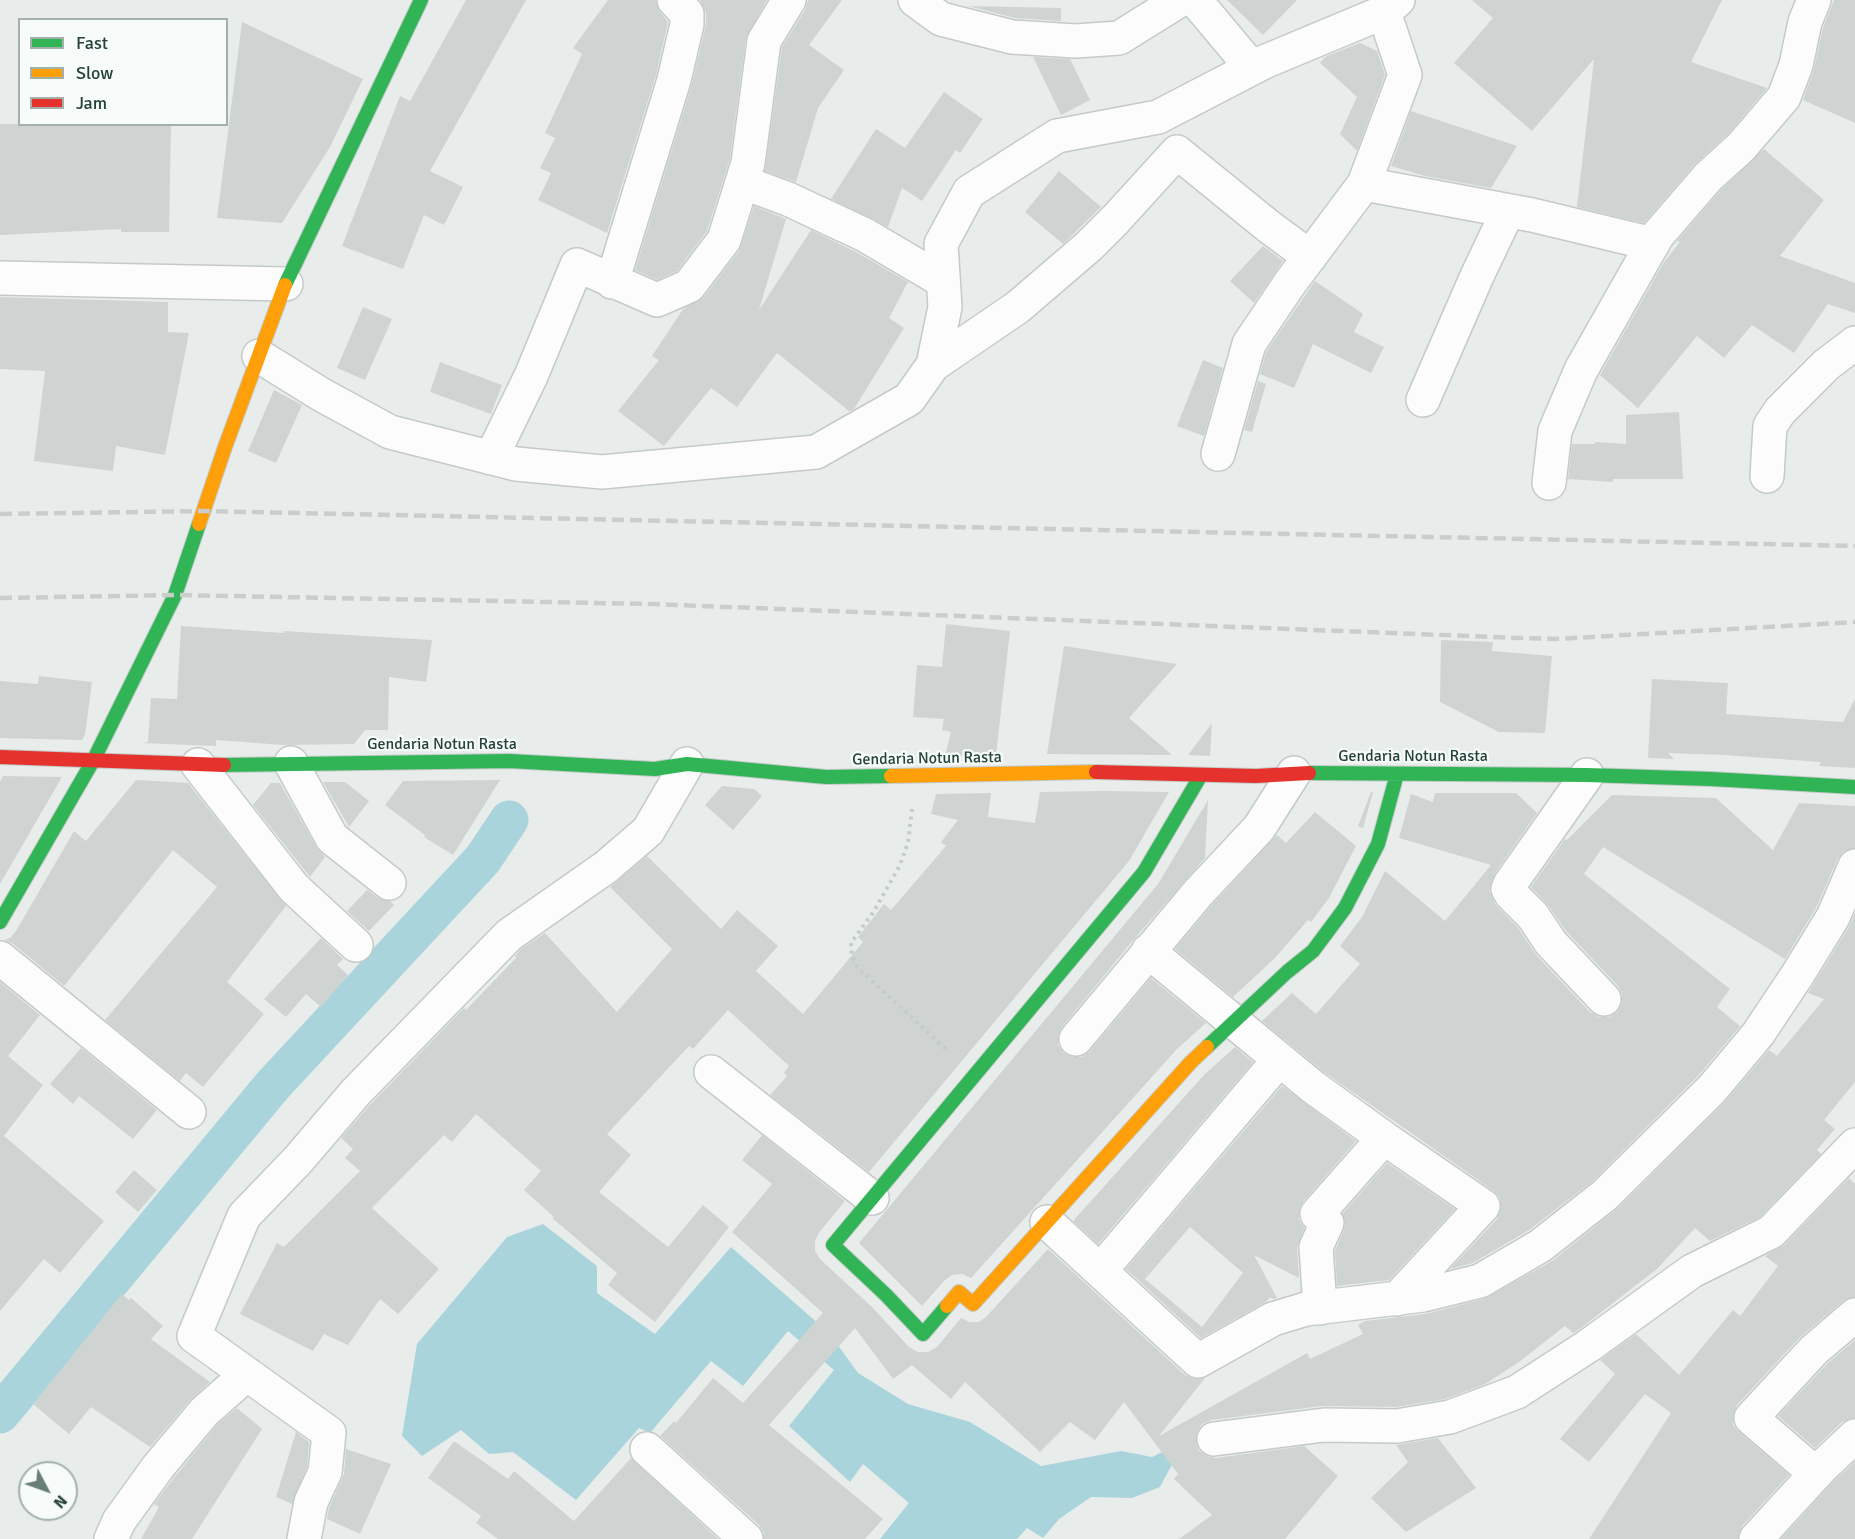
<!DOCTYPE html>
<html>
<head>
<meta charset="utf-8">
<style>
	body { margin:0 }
	#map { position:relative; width:1855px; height:1539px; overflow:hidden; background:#e8edeb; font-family:Signika,sans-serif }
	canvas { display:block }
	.legend { position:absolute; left:18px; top:18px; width:210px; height:108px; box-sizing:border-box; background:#f7fbf9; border:2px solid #a3b1ad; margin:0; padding:8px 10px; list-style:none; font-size:18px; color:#24423a }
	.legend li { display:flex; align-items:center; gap:12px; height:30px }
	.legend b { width:30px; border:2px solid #a3b1ad }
	.north { position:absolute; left:18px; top:1461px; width:60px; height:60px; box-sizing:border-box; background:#f7fbf9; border:2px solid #a3b1ad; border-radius:50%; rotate:131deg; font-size:16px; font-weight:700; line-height:24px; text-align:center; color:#24423a }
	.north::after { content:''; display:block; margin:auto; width:21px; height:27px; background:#697e78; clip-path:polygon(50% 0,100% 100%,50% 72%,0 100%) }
</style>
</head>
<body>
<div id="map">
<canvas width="1855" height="1539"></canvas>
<ul class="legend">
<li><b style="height:8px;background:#30b455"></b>Fast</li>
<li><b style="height:8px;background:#ff9f0a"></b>Slow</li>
<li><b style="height:8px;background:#e5322d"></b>Jam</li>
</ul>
<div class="north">N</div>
</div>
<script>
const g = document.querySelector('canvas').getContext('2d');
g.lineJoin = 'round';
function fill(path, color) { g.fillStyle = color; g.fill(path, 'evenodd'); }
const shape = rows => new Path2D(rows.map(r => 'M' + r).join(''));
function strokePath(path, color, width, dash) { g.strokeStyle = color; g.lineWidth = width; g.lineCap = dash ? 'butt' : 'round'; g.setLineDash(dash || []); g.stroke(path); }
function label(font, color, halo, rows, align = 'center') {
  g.font = font + ' Signika,sans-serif'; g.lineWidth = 4.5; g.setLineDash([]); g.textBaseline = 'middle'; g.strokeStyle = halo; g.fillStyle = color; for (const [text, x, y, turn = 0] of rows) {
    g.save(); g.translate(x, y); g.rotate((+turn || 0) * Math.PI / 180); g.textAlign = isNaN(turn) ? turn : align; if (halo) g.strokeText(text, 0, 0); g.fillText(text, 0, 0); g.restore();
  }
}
const water = shape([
	[543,1224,597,1266,597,1293,655,1334,731,1247,829,1333,858,1373,908,1404,970,1422,1041,1466,1121,1451,1152,1457,1170,1448,1177,1455,1160,1487,1132,1498,1091,1497,1059,1519,1043,1538,1027,1528,1017,1539,880,1539,909,1503,863,1464,850,1482,789,1426,834,1370,788,1331,743,1386,711,1361,650,1433,639,1428,576,1500,513,1452,489,1454,461,1430,422,1456,402,1436,417,1344,507,1237]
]);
const canal = shape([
	[0,1414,273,1085,483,859,509,820]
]);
const building = shape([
	[466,0,526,0,430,171,463,187,444,225,424,215,403,269,342,246,400,96,410,101],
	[608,0,656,0,660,12,668,22,656,75,607,233,538,200,551,173,540,168,555,138,545,133,582,54,573,48],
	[700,0,767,0,746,38,730,159,707,231,677,271,657,280,635,270,692,84,706,24,706,13],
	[808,0,842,0,809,45,844,70,818,108,796,182,765,171,782,47,805,10],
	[1227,0,1297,0,1263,35],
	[1472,0,1722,0,1691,62,1767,88,1728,134,1694,165,1644,223,1577,207,1594,59,1532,131,1454,63,1493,18],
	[1834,0,1855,0,1855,123,1803,100,1814,69,1823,28],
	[968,6,1061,8,1061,21,1015,18],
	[242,22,363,79,330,147,282,223,217,218],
	[1360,43,1377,51,1385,75,1357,151,1340,134,1357,97,1320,63,1325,57],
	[1033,57,1070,59,1090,100,1061,115],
	[944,92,983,119,960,153,956,150,922,201,902,188,888,227,831,199,876,129,905,148],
	[1411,111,1517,146,1491,188,1425,176,1391,166],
	[0,124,171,124,169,232,121,232,121,229,0,235],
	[1764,149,1824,200,1780,256,1855,283,1855,313,1828,304,1794,353,1752,325,1724,358,1697,336,1638,408,1600,375,1664,262,1680,242,1677,241,1721,190],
	[1059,171,1101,207,1063,244,1025,212],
	[754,206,786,219,759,310,811,230,856,252,908,282,889,318,904,328,854,409,849,411,777,353,737,407,711,388,664,446,618,411,659,360,652,356,683,309,704,297,739,251],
	[1263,246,1283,261,1254,303,1230,281],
	[1315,281,1363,314,1354,332,1384,347,1371,373,1313,344,1294,388,1260,374,1266,352],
	[0,297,168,302,168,332,189,333,165,455,116,446,113,471,34,461,45,371,0,369],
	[363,307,392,319,365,380,337,368],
	[1203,360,1223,368,1204,436,1177,426],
	[440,362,502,385,491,414,430,392],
	[1258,381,1266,384,1252,432,1244,430],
	[274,390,302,405,276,463,248,451],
	[1679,412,1683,479,1613,479,1613,482,1568,479,1572,444,1595,444,1595,442,1626,444,1626,415],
	[946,624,1010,631,996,755,945,756,951,732,942,730,944,719,913,717,917,665,942,667],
	[181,626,284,633,284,631,432,640,426,682,389,677,388,730,365,730,354,744,283,745,216,740,216,746,142,743,148,742,151,698,177,699],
	[1441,640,1493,642,1492,651,1552,656,1545,733,1499,732,1440,702],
	[1064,646,1177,664,1129,718,1172,755,1047,754],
	[39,676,92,682,85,735,82,740,0,738,0,681,38,684],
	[1652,679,1728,683,1726,714,1843,722,1855,699,1855,768,1819,766,1821,762,1724,755,1668,753,1674,759,1648,758],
	[1212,723,1210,756,1188,755],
	[3,776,62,777,0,884,0,782],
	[136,780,188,783,286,906,227,982,264,1014,203,1087,186,1073,180,1081,105,1020,217,887,173,850,64,986,12,943,4,940,10,938,16,931,74,831,86,841],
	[500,780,453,855,424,837,425,835,385,805,403,781],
	[323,782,345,782,369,801,349,827],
	[271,783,280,783,316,847,325,857,310,877,253,805],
	[722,786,754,789,762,796,733,830,705,805],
	[1104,791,1169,792,1129,861,869,1172,770,1095,787,1076,784,1073,789,1066,728,1010,693,1049,689,1046,607,1134,631,1155,599,1192,668,1247,703,1205,729,1227,655,1322,608,1285,617,1273,552,1218,554,1217,524,1190,541,1171,476,1114,452,1142,444,1135,372,1208,439,1269,398,1314,380,1299,348,1345,324,1334,313,1351,240,1314,277,1243,284,1247,360,1171,345,1158,353,1149,341,1138,370,1105,464,1008,466,1010,516,958,515,956,521,949,545,933,617,1012,672,949,610,887,647,856,721,929,737,910,778,946,756,971,803,1014,863,942,858,937,884,904,891,910,946,846,941,842,958,820,931,814,936,794,991,793,988,817,1035,823,1040,792],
	[1371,792,1373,792,1363,828,1358,826],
	[1435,793,1516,793,1537,813,1495,873,1489,891,1495,904,1518,928,1537,956,1590,1012,1599,1017,1609,1017,1617,1012,1622,1004,1622,994,1618,986,1566,931,1548,905,1531,887,1565,839,1567,840,1612,795,1716,798,1773,850,1799,803,1855,806,1855,848,1844,851,1838,858,1816,908,1785,959,1603,847,1584,874,1730,989,1717,1007,1740,1026,1698,1076,1593,1181,1529,1230,1473,1263,1450,1269,1497,1219,1501,1209,1500,1198,1494,1191,1324,1072,1262,1021,1292,993,1316,1014,1360,964,1340,946,1362,917,1385,871,1445,921,1491,865,1399,838,1411,794,1433,802],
	[1208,800,1205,858,1134,939,1062,1027,1058,1035,1058,1045,1064,1053,1072,1057,1082,1057,1090,1051,1151,978,1206,1023,1177,1049,971,1278,962,1274,952,1275,945,1280,922,1306,859,1243,1158,884],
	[1315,812,1356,846,1329,898,1311,922,1308,920,1275,958,1233,997,1175,949,1212,905,1277,835,1286,843],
	[367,890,378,898,390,901,394,905,369,931,347,911],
	[1855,913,1855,1082,1824,1120,1835,1129,1817,1150,1821,1154,1760,1217,1710,1241,1695,1228,1657,1269,1577,1331,1573,1333,1565,1326,1519,1362,1485,1384,1445,1399,1396,1407,1322,1406,1212,1420,1202,1424,1197,1432,1196,1442,1199,1451,1207,1456,1216,1458,1304,1446,1338,1476,1285,1539,1179,1539,1212,1515,1174,1479,1178,1474,1124,1402,1095,1440,1070,1422,1040,1452,965,1382,951,1399,912,1365,893,1379,855,1328,769,1425,883,1519,865,1539,764,1539,764,1533,759,1525,660,1436,674,1421,676,1423,713,1378,743,1403,823,1313,732,1232,772,1184,742,1160,762,1135,845,1201,818,1234,815,1242,815,1251,820,1259,873,1308,909,1347,918,1352,928,1352,937,1347,961,1318,970,1322,979,1322,986,1317,1048,1249,1185,1375,1195,1379,1205,1378,1159,1436,1307,1353,1310,1359,1363,1334,1358,1325,1365,1321,1425,1314,1484,1299,1552,1261,1618,1208,1725,1102,1769,1050,1777,1056,1824,999,1808,993,1849,927],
	[321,938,343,959,337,965,348,975,321,1007,306,994,286,1017,264,999],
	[0,982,40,1015,8,1056,43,1085,4,1136,104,1221,60,1273,44,1259,0,1311],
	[1235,1047,1253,1062,1098,1244,1073,1221,1204,1075],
	[81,1048,157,1110,133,1139,79,1096,73,1104,50,1084],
	[1282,1086,1356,1141,1303,1202,1299,1210,1299,1219,1304,1228,1297,1248,1299,1278,1254,1255,1277,1298,1273,1299,1270,1297,1266,1302,1201,1338,1126,1269],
	[1190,1227,1243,1273,1202,1327,1145,1279],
	[1387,1163,1455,1209,1389,1280,1337,1286,1335,1251,1344,1230,1345,1220,1342,1214],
	[134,1170,157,1190,138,1212,115,1192],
	[1849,1178,1855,1184,1855,1297,1843,1301,1800,1337,1737,1405,1733,1415,1733,1425,1739,1432,1789,1475,1742,1526,1738,1539,1589,1539,1671,1413,1645,1394,1589,1462,1560,1439,1615,1374,1600,1360,1636,1334,1679,1375,1733,1310,1740,1316,1778,1266,1765,1256,1784,1245],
	[122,1294,129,1300,131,1298,163,1326,151,1339,210,1382,190,1400,150,1447,91,1407,69,1434,33,1404],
	[1855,1340,1855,1418,1842,1422,1815,1448,1778,1416,1827,1364],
	[237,1408,262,1429,192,1539,141,1539,159,1507,154,1504,173,1479,217,1425],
	[296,1432,309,1442,307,1467,292,1504,276,1497],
	[1438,1438,1476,1488,1406,1532,1371,1498,1408,1462,1396,1445],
	[454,1441,508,1479,514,1471,574,1521,631,1458,718,1539,498,1539,476,1523,481,1516,428,1478],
	[346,1449,391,1464,360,1534,327,1519,329,1508,344,1474],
	[1855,1462,1855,1539,1781,1539,1834,1481]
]);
const path = shape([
	[912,809,908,843,899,867,874,911,851,943,852,956,858,968,948,1051]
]);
const street = shape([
	[915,0,941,19,1012,37,1076,41,1119,38,1180,0],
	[1195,0,1252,68],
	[742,182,788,199,865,235,943,281],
	[1364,184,1532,215,1653,244],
	[0,278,286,284],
	[612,282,674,80,687,24,687,14,674,0],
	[259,356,322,395,390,432,516,464,602,472,816,452,909,399,933,365,945,307,941,244,969,192,1057,136,1158,117,1264,62,1384,12,1398,0],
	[933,365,1018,307,1089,246,1116,219,1177,152,1268,226,1310,257],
	[1423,400,1477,276,1508,211],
	[1218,454,1249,344,1290,283,1364,184,1405,75,1384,12],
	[491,458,531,376,577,265,657,300,689,286,724,240,748,163,764,41,789,0],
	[1767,476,1770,426,1780,411,1826,365,1855,343],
	[1549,483,1555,431,1581,370,1657,236,1708,177,1741,147,1784,97,1796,65,1805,22,1814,0],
	[291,763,332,838,389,883],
	[198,765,294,888,356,945],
	[1587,775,1510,884,1508,889,1511,894,1533,916,1551,943,1604,999],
	[1148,951,1313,1087,1384,1138,1317,1214,1327,1223,1316,1247,1320,1308],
	[0,958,189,1112],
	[1076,1039,1198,893,1259,828,1294,773],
	[711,1072,872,1198],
	[1384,1138,1483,1206,1397,1299],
	[1047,1222,1198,1361,1273,1319,1306,1309,1423,1295,1480,1281,1540,1246,1605,1195,1712,1089,1758,1034,1798,974,1833,917,1855,866],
	[1100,1271,1279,1060],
	[1214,1439,1324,1425,1397,1426,1450,1417,1517,1392,1588,1346,1692,1271,1771,1232,1855,1145],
	[647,1449,746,1539],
	[1816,1474,1751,1418,1814,1350,1855,1315],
	[111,1539,119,1521,158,1467,204,1412,247,1374],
	[304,1539,311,1502,325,1472,329,1433,194,1336,244,1216,298,1160,356,1092,509,935,606,867,648,831,687,764],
	[1756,1539,1821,1468,1855,1436]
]);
const fast = shape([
	[285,285,421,0],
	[224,765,509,761,655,769,687,764,826,777,891,776],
	[1309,773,1587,775,1711,779,1855,787],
	[0,922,94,759,175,595,199,524],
	[1207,1047,1287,972,1313,951,1345,908,1378,844,1397,774],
	[947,1306,923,1334,886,1295,833,1245,1144,872,1201,775]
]);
const slow = shape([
	[199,524,225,447,285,285],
	[891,776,1096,772],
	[947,1306,959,1292,973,1304,1191,1062,1207,1047]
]);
const jam = shape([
	[0,757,224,765],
	[1096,772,1256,776,1309,773]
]);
const rail = shape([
	[0,514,203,511,1855,546],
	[0,598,175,595,652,604,1519,638,1555,639,1855,622]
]);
const streetNames = [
	["Gendaria Notun Rasta",442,745],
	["Gendaria Notun Rasta",1413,757],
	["Gendaria Notun Rasta",927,759,-1]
];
fill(water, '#a9d4db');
strokePath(canal, '#a9d4db', 39);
fill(building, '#cfd4d2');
strokePath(street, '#c5cac8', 36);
strokePath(fast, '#c3cbc8', 16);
strokePath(slow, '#c3cbc8', 16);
strokePath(jam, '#c3cbc8', 16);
strokePath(path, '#c3ccca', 4, [3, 4.5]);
strokePath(street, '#fcfcfc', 33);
strokePath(fast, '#30b455', 14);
strokePath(slow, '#ff9f0a', 14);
strokePath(jam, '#e5322d', 14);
strokePath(rail, '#c9cdcc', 4.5, [12, 6]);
label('16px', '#24423a', '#f7fbf9', streetNames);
</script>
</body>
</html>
